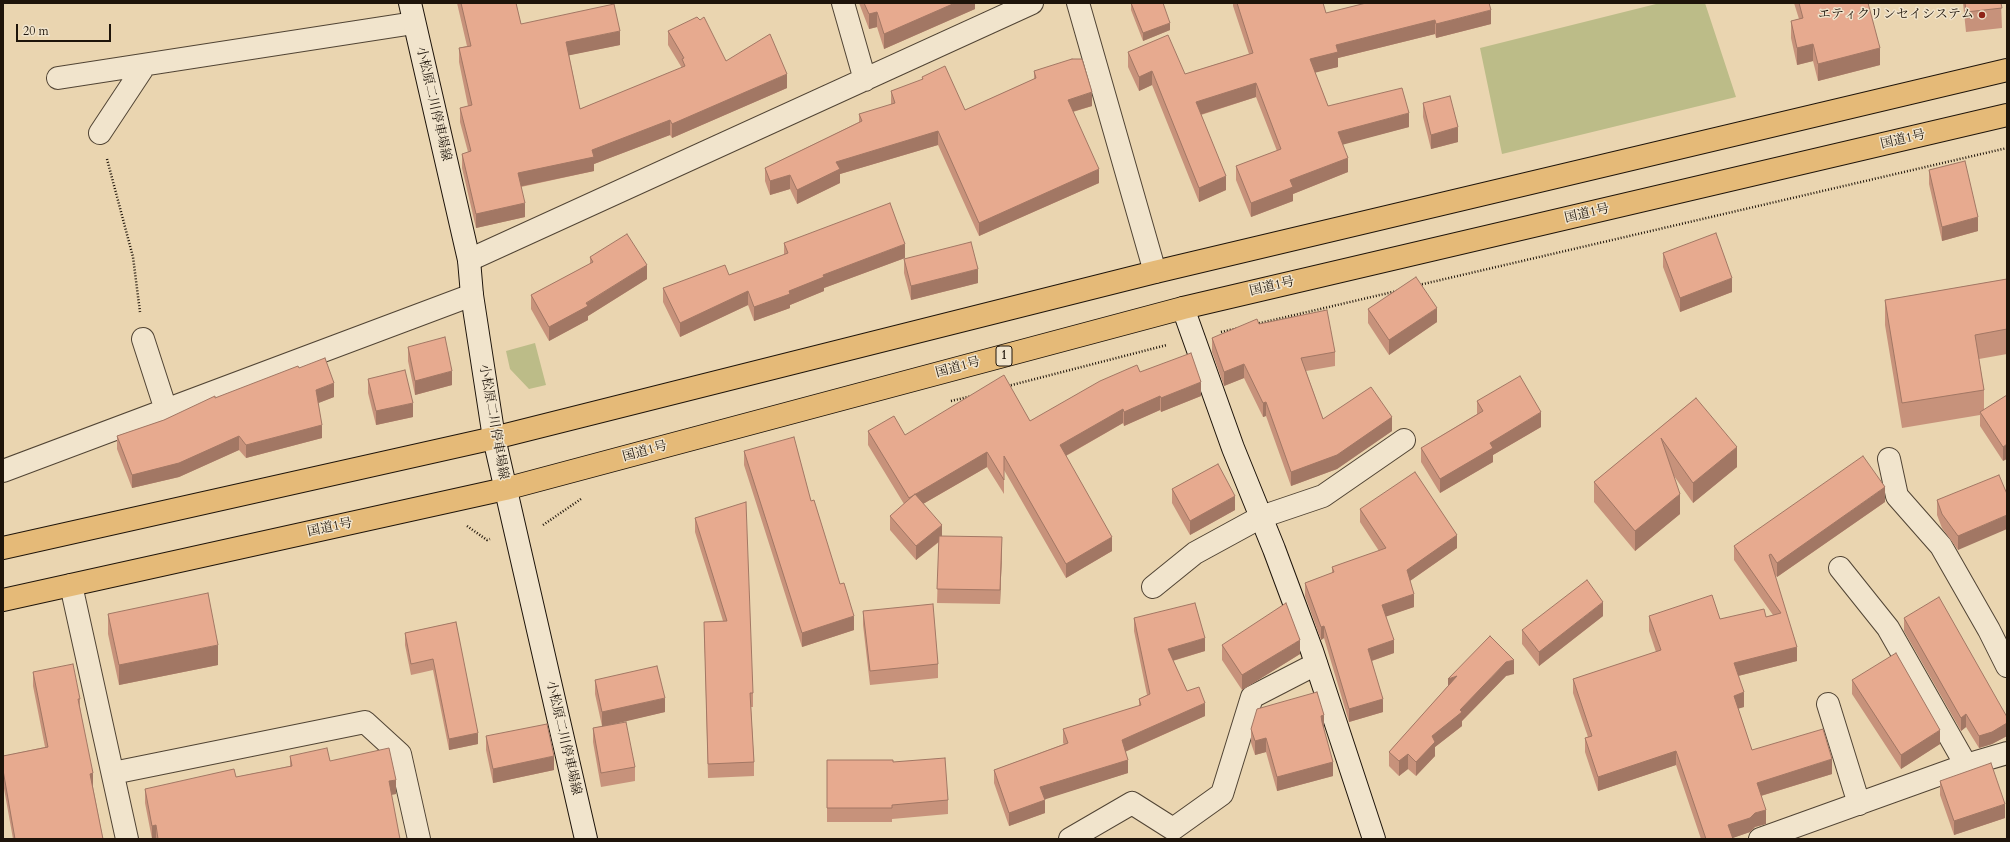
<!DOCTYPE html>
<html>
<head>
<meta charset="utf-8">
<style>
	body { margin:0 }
	#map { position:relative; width:2010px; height:842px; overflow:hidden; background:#ead5b0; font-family:Cardo,serif }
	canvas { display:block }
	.frame { position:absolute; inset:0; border:4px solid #1e140a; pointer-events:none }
	.scale { position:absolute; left:16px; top:24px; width:95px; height:18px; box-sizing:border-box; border:2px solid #1e140a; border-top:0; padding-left:5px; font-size:12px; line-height:14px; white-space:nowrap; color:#1e140a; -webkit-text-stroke:3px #f1e4cc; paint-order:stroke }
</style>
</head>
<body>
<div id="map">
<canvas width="2010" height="842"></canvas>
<div class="frame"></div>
<div class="scale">20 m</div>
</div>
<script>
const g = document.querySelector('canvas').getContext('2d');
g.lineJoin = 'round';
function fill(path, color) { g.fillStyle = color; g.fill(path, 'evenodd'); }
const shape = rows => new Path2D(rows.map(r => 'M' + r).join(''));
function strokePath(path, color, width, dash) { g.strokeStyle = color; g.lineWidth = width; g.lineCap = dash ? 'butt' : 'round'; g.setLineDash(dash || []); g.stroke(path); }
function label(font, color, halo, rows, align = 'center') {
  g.font = font + ' Cardo,"Noto Serif JP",serif'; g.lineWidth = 3; g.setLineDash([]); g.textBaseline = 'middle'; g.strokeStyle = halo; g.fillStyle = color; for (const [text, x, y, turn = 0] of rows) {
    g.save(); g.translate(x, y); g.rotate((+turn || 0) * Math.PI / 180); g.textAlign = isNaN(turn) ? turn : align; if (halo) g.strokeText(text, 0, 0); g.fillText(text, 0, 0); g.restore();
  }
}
const green = shape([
	[1660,3,1705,3,1736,97,1502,154,1480,48],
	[535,343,546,385,529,389,510,369,506,351]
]);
const path = shape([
	[107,159,133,257,140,312],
	[1419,285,2007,148],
	[1256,324,1397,291],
	[1221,332,1239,328],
	[1008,386,1167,345],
	[951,401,972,396],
	[543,525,581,499],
	[467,526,487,540,490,539]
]);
const street = shape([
	[843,3,865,80],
	[1078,3,1155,272],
	[58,78,414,23],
	[100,133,145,65],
	[469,260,1032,3],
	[143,339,166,410],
	[1889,459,1897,496,1941,546,1989,630,2007,666],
	[3,471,472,295],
	[1840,568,1888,628,1966,765],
	[71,585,127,839],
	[1153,587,1195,553,1261,517,1323,496,1404,440],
	[1828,704,1859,804],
	[113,773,365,722,400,754,419,839],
	[1070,839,1132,803,1173,829,1222,794,1252,697,1316,664],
	[1760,839,1966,765,2007,753]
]);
const secondary = shape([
	[410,3,469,260,472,295,494,438,586,839],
	[1183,308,1233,448,1274,549,1312,651,1374,839]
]);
const highway = shape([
	[3,548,494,438,1155,272,2007,70],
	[3,600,505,489,1183,308,2007,115]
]);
const wall = shape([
	[457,3,516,3,521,24,620,45,569,55,580,109,682,68,668,45,668,31,726,61,787,88,672,138,670,135,594,164,594,171,521,187,525,217,476,228,462,168,462,154,468,152,460,122,460,108,468,106,459,62,459,48,467,46],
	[859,3,975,3,975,9,884,49,877,27,869,29],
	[1131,3,1170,30,1143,41,1131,10],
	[1233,3,1323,3,1326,13,1491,24,1436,38,1435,34,1338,58,1338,67,1315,72,1328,106,1409,127,1342,144,1348,172,1293,194,1293,201,1251,217,1236,180,1236,166,1277,151,1256,97,1201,115,1226,190,1199,202,1152,85,1139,91,1128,67,1128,52,1185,74,1249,54,1233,6],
	[1794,3,1868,3,1880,65,1818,81,1813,61,1797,65,1791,38,1791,21,1799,19],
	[1963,3,2001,3,2002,28,1966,32],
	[1034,71,1092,106,1073,112,1099,183,979,236,938,145,840,174,840,183,797,204,790,189,770,195,765,181,765,168,859,122,859,114,891,105,891,91,922,80,922,77,965,110,1034,79],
	[1423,103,1458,142,1431,149,1423,117],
	[1929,170,1978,231,1942,241,1929,184],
	[784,243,905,258,824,288,824,291,790,305,790,308,754,321,748,305,680,337,663,302,663,288,729,275,784,255],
	[1663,253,1732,292,1680,312,1663,267],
	[590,257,647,279,588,316,588,320,549,341,531,309,531,295,590,264],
	[904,259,978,283,911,300,904,273],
	[2007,279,2007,354,1979,359,1984,390,1984,410,2007,395,2003,461,1980,426,1980,415,1902,428,1885,325,1885,300],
	[1368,309,1437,322,1389,355,1368,323],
	[1259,324,1335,352,1335,366,1306,371,1323,419,1392,431,1337,469,1291,486,1266,416,1263,417,1244,378,1224,386,1212,352,1212,338],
	[408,347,452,385,415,395,408,361],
	[299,368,334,397,318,403,322,438,246,458,239,450,179,477,132,488,117,449,117,436,164,420],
	[1140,372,1201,396,1161,412,1160,410,1124,426,1123,423,1066,456,1112,551,1066,578,1004,470,1004,494,987,467,923,504,942,536,1002,551,1000,604,937,603,939,542,916,560,890,530,890,516,904,504,868,445,868,431,905,435,1030,421],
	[368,379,413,417,376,425,368,393],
	[1696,398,1737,467,1693,503,1674,476,1680,514,1635,551,1594,502,1594,482],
	[1477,401,1541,427,1493,455,1493,462,1440,493,1421,462,1421,448,1477,414],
	[744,451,811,501,854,630,802,647,744,465],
	[1172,489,1235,510,1190,535,1172,503],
	[2007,494,1958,550,1942,528,1937,515,1937,500],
	[1885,502,1777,577,1775,575,1797,661,1738,676,1744,707,1738,708,1752,750,1832,774,1761,796,1766,824,1755,827,1750,832,1732,838,1733,839,1701,839,1676,765,1598,791,1585,752,1585,738,1588,737,1573,693,1573,679,1656,652,1649,631,1649,616,1720,619,1766,617,1773,615,1734,560,1734,546],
	[1360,509,1457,548,1410,581,1414,607,1386,616,1394,653,1372,661,1383,712,1349,722,1324,638,1321,640,1305,596,1305,583,1332,573,1332,567,1379,551,1360,522],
	[695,518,753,693,753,707,751,707,754,762,754,776,708,778,704,622,723,621,695,532],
	[863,611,938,664,938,678,870,685,863,625],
	[108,614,218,665,119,685,108,634],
	[1603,616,1539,666,1522,644,1522,630],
	[1134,618,1205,651,1173,661,1187,691,1205,716,1125,752,1128,773,1044,799,1045,813,1009,826,994,783,994,770,1064,744,1063,743,1063,729,1139,706,1139,699,1147,695,1134,631],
	[1904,618,2007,717,2007,736,1992,744,1979,748,1966,727,1961,731,1904,631],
	[456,622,478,744,449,750,433,670,411,675,405,645,405,633],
	[1222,645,1300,654,1242,690,1222,660],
	[33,672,80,699,80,707,93,787,103,839,13,839,3,783,3,756,45,747,33,686],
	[1514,674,1506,676,1462,721,1462,726,1435,747,1435,756,1416,776,1408,769,1399,776,1389,766,1389,752,1448,686],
	[595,680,665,712,603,726,635,767,635,781,601,787,593,742,593,728,602,726,595,694],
	[1852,680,1940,744,1901,769,1852,694],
	[1251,729,1324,729,1333,776,1277,791,1266,752,1255,755,1251,743],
	[486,736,554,770,493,783,486,750],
	[290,756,330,761,396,794,391,795,400,839,152,839,145,803,145,789,236,777,290,766],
	[827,760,893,762,948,800,948,814,892,819,892,822,827,822],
	[1940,781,2005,818,1954,835,1940,795]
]);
const shadedWall = shape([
	[955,3,975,3,975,9,884,49,884,34],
	[1491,10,1491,24,1436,38,1436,24],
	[877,12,877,27,869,29,869,14],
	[1435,20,1435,34,1338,58,1338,67,1310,74,1310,59,1336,45],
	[1170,23,1170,30,1143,41,1143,33],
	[620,31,620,45,566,56,566,42],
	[1813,44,1813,61,1797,65,1797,48],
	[1880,48,1880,65,1818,81,1818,64],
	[1152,71,1152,85,1139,91,1139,77],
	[787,74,787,88,672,138,672,124],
	[1256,83,1256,97,1196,116,1196,102],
	[1092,92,1092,106,1068,113,1068,100],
	[1409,113,1409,127,1338,146,1338,132],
	[670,120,670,135,594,164,594,171,518,187,518,173,592,150],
	[1458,127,1458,142,1431,149,1431,135],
	[938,131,938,145,840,174,840,183,797,204,797,190,836,162],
	[1348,158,1348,172,1293,194,1293,201,1251,217,1251,203,1290,180],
	[1099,169,1099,183,979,236,979,223],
	[790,175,790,189,770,195,770,181],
	[1226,176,1226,190,1199,202,1199,188],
	[525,203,525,217,476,228,476,214],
	[1978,217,1978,231,1942,241,1942,227],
	[905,244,905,258,824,288,824,291,790,305,790,308,754,321,754,307,823,275],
	[647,265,647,279,588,316,588,320,549,341,549,327],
	[978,269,978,283,911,300,911,286],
	[1732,278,1732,292,1680,312,1680,298],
	[748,291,748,305,680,337,680,323],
	[1437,308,1437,322,1389,355,1389,340],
	[1244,364,1244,378,1224,386,1224,372],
	[452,371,452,385,415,395,415,381],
	[1201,382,1201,396,1161,412,1161,398],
	[334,383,334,397,316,404,316,390],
	[1160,396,1160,410,1124,426,1124,412],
	[1266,402,1266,416,1263,417,1263,403],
	[413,403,413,417,376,425,376,411],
	[1123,409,1123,423,1060,459,1060,445],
	[1541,412,1541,427,1493,455,1493,462,1440,493,1440,479,1490,443],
	[1392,417,1392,431,1337,469,1291,486,1291,472],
	[322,425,322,438,246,458,246,445],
	[239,436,239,450,179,477,132,488,132,475],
	[2007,444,2007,459,2003,461,2003,447],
	[1737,447,1737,467,1693,503,1693,483],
	[987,452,987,467,909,512,909,498],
	[1885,487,1885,502,1777,577,1777,563],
	[1680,494,1680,514,1635,551,1635,531],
	[1235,496,1235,510,1190,535,1190,521],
	[2007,515,2007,529,1958,550,1958,536],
	[942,525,942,539,916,560,916,546],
	[1457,535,1457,548,1407,583,1407,570],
	[1002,537,1002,551,1000,604,1000,590],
	[1112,537,1112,551,1066,578,1066,564],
	[1414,594,1414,607,1382,618,1382,605],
	[1603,602,1603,616,1539,666,1539,652],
	[854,616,854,630,802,647,802,633],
	[1324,626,1324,638,1321,640,1321,627],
	[1205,638,1205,651,1168,662,1168,649],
	[1300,640,1300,654,1242,690,1242,675],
	[1394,640,1394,653,1368,662,1368,649],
	[218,645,218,665,119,685,119,665],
	[1797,647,1797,661,1734,677,1734,663],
	[1514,660,1514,674,1506,676,1462,721,1462,726,1435,747,1435,756,1416,776,1416,762,1432,736,1460,710,1506,662],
	[1457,676,1448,693,1448,679],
	[1744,692,1744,707,1734,710,1734,696],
	[665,698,665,712,602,727,602,712],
	[1383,699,1383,712,1349,722,1349,709],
	[1205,703,1205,716,1122,753,1122,740],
	[1966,714,1966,727,1961,731,1961,718],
	[1324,715,1324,729,1321,730,1321,716],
	[2007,723,2007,736,1992,744,1979,748,1979,736],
	[1940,730,1940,744,1901,769,1901,755],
	[478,733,478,744,449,750,449,739],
	[1266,738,1266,752,1255,755,1255,741],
	[1676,751,1676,765,1598,791,1598,777],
	[1408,754,1408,769,1399,776,1399,761],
	[554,756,554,770,493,783,493,769],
	[1832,759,1832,774,1757,797,1757,783],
	[1128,760,1128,773,1040,801,1040,787],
	[1333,762,1333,776,1277,791,1277,777],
	[93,773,93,787,90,787,90,774],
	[396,780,396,794,389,795,389,781],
	[1045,800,1045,813,1009,826,1009,813],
	[2005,804,2005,818,1954,835,1954,821],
	[1766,810,1766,824,1755,827,1750,832,1730,839,1728,825,1755,813],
	[156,825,156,839,152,839,152,826]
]);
const building = shape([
	[461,3,516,3,521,24,614,4,620,31,566,42,580,109,685,66,682,59,684,58,668,31,697,17,700,20,704,17,726,61,770,34,787,74,672,124,670,120,592,150,594,157,518,173,525,203,476,214,462,154,471,151,460,108,472,105,459,48,471,46,461,3],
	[864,3,955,3,884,34,877,12,869,14,864,3],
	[1131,3,1163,3,1170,23,1143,33,1131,3],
	[1237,3,1323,3,1326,13,1366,3,1489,3,1491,10,1436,24,1435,20,1336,45,1338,52,1310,59,1328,106,1402,88,1409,113,1338,132,1348,158,1290,180,1293,187,1251,203,1236,166,1281,149,1256,83,1196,102,1226,176,1199,188,1152,71,1139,77,1128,52,1168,35,1185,74,1253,53,1237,3],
	[1799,3,1868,3,1880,48,1818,64,1813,44,1797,48,1791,21,1803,18,1799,3],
	[1965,3,2001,3,2002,8,1966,12,1965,3],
	[1072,59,1082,59,1092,92,1068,100,1099,169,979,223,938,131,836,162,840,169,797,190,790,175,770,181,765,168,862,121,859,114,895,103,891,91,923,79,922,77,945,66,965,110,1036,78,1034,71,1072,59],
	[1450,96,1458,127,1431,135,1423,103,1450,96],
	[1965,161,1978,217,1942,227,1929,170,1965,161],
	[890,203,905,244,823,275,824,277,789,291,790,294,754,307,748,291,680,323,663,288,725,265,729,275,788,253,784,243,890,203],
	[1716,233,1732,278,1680,298,1663,253,1716,233],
	[627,234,647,265,586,303,588,306,549,327,531,295,593,262,590,257,627,234],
	[971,242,978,269,911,286,904,259,971,242],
	[1416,277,1437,308,1389,340,1368,309,1416,277],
	[2007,279,2007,329,1975,335,1984,390,1902,403,1885,300,2007,279],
	[1327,310,1335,352,1301,358,1323,419,1371,387,1392,417,1337,455,1291,472,1266,402,1263,403,1244,364,1224,372,1212,338,1257,319,1259,324,1327,310],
	[445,337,452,371,415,381,408,347,445,337],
	[1191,353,1201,382,1161,398,1160,396,1124,412,1123,409,1060,445,1112,537,1066,564,1004,456,1004,480,987,452,909,498,868,431,894,416,905,435,1004,375,1030,421,1100,381,1137,365,1140,372,1191,353],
	[325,358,334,383,316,390,322,425,246,445,239,436,179,463,132,475,117,436,164,420,215,396,215,398,298,366,299,368,325,358],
	[405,370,413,403,376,411,368,379,405,370],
	[1520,376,1541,412,1490,443,1493,448,1440,479,1421,448,1483,411,1477,401,1520,376],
	[2007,395,2007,444,2003,447,1980,412,2007,395],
	[1696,398,1737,447,1693,483,1661,438,1680,494,1635,531,1594,482,1696,398],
	[794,437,811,501,814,500,840,584,844,583,854,616,802,633,744,451,794,437],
	[1863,456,1885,487,1777,563,1771,554,1769,555,1797,647,1734,663,1744,692,1734,696,1752,750,1823,729,1832,759,1757,783,1766,810,1755,813,1750,818,1728,825,1733,839,1706,839,1676,751,1598,777,1585,738,1592,736,1573,679,1661,650,1649,616,1712,595,1720,619,1764,609,1766,617,1781,613,1734,546,1863,456],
	[1218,464,1235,496,1190,521,1172,489,1218,464],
	[1415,472,1457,535,1407,570,1414,594,1382,605,1394,640,1368,649,1383,699,1349,709,1324,626,1321,627,1305,583,1334,572,1332,567,1386,548,1360,509,1415,472],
	[1999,475,2007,494,2007,515,1958,536,1942,514,1937,500,1999,475],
	[915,494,942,525,916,546,890,516,915,494],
	[746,502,753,693,750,693,754,762,708,764,704,622,727,621,695,518,746,502],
	[939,536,1002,537,1000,590,937,589,939,536],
	[1587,580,1603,602,1539,652,1522,630,1587,580],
	[208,593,218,645,119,665,108,614,208,593],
	[1939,597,2007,717,2007,723,1992,732,1979,736,1966,714,1961,718,1904,618,1939,597],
	[1195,603,1205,638,1168,649,1187,691,1199,687,1205,703,1122,740,1128,760,1040,787,1045,800,1009,813,994,770,1068,743,1063,729,1141,705,1139,699,1150,694,1134,618,1195,603],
	[1286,603,1300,640,1242,675,1222,645,1286,603],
	[933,604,938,664,870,671,863,611,933,604],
	[456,622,478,733,449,739,433,659,411,664,405,633,456,622],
	[1490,636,1514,660,1506,662,1460,710,1462,712,1432,736,1435,742,1416,762,1408,754,1399,761,1389,752,1457,676,1448,679,1490,636],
	[1896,653,1940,730,1901,755,1852,680,1896,653],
	[73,664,80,699,78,699,93,773,90,774,103,839,15,839,3,770,3,756,48,747,33,672,73,664],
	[657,666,665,698,602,712,595,680,657,666],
	[1317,692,1324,715,1321,716,1322,722,1333,762,1277,777,1266,738,1255,741,1251,729,1257,709,1317,692],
	[626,722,635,767,601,773,593,728,626,722],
	[547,724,554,756,493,769,486,736,547,724],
	[327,748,330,761,389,748,396,780,389,781,400,839,158,839,156,825,152,826,145,789,234,769,236,777,292,766,290,756,327,748],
	[945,758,948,800,892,805,892,808,827,808,827,760,893,760,893,762,945,758],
	[1991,763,2005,804,1954,821,1940,781,1991,763]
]);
const markers = [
	[1982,15,4,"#8f2418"]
];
const shields = [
	[1004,356,16]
];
const shieldNames = [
	["1",1004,356]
];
const poiNames = [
	["エティクリンセイシステム",1974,15]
];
const streetNames = [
	["小松原二川停車場線",433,104,77],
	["国道1号",1903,140,-13],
	["国道1号",1587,214,-13],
	["国道1号",1272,287,-13],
	["国道1号",958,368,-15],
	["小松原二川停車場線",493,422,80],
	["国道1号",645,452,-15],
	["国道1号",330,528,-12],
	["小松原二川停車場線",563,738,77]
];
fill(green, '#bcbc88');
strokePath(street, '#514434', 24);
strokePath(secondary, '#1e140a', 24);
strokePath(highway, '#1e140a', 24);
strokePath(path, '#1e140a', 2.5, [1, 2]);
strokePath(street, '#f1e4cc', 22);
strokePath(secondary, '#f1e4cc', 22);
strokePath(highway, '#e5ba78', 22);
fill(wall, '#c7927b');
fill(shadedWall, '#a27764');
fill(building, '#e7aa8f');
strokePath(building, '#a27764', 1);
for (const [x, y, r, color] of markers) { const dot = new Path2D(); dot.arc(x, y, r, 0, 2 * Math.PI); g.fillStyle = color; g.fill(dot); strokePath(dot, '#f1e4cc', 1.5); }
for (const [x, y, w] of shields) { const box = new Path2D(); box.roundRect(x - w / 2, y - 10, w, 20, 3); g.fillStyle = '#f1e4cc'; g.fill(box); strokePath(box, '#1e140a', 1); }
label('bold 12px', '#1e140a', null, shieldNames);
label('13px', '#1e140a', '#f1e4cc', poiNames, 'right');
label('13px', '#1e140a', '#f1e4cc', streetNames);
</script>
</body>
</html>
